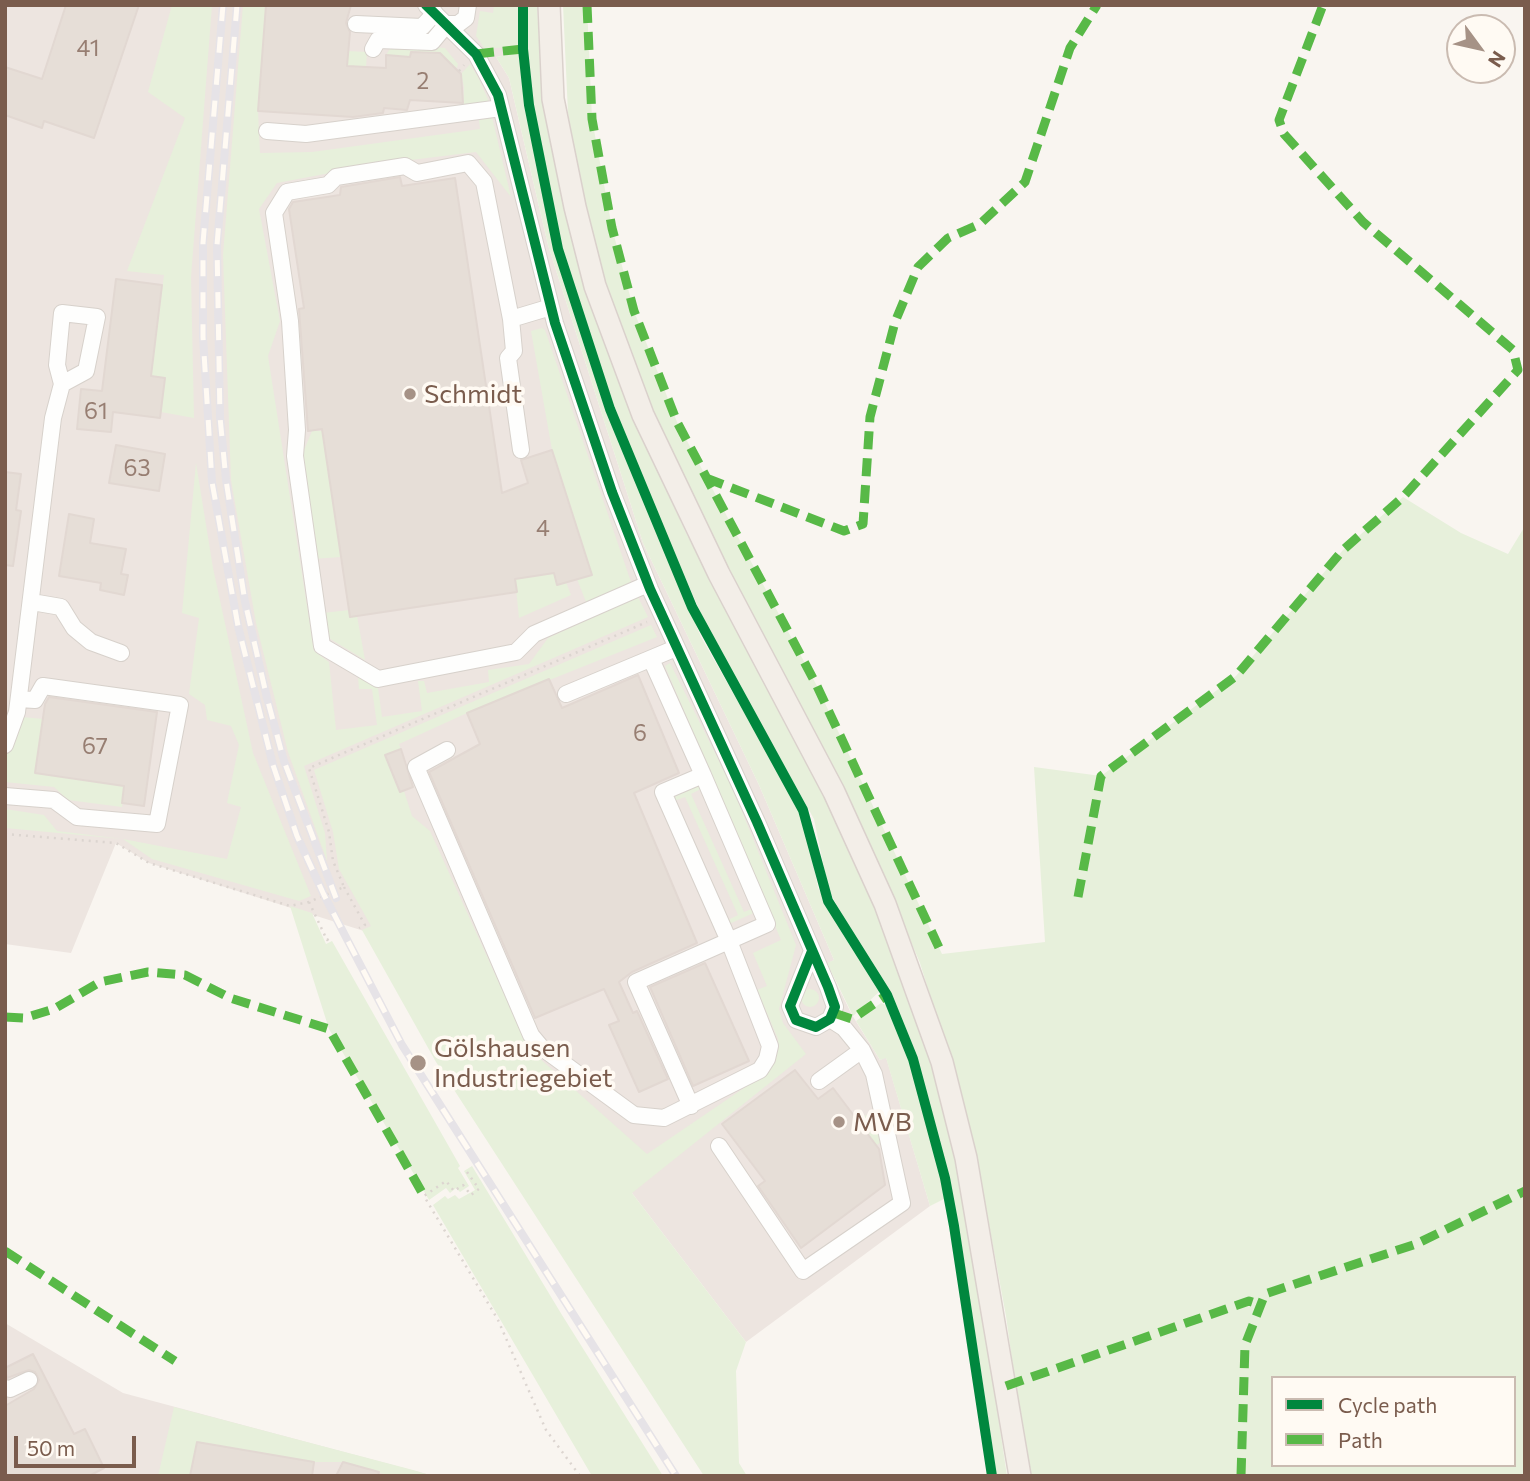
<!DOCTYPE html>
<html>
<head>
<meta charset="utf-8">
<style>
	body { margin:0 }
	#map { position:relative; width:1530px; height:1481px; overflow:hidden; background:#f9f5f0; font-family:Commissioner,sans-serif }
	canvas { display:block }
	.frame { position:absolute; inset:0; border:7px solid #7a5c4d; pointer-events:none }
	.legend { position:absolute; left:1271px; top:1376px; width:245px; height:91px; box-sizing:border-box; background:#fffaf3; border:2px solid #cabbb1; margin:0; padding:9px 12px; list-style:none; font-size:21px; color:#7a5c4d }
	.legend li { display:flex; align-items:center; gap:14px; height:35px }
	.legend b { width:35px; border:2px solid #cabbb1 }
	.north { position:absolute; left:1446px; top:14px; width:70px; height:70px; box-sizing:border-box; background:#fffaf3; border:2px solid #cabbb1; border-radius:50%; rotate:123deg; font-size:19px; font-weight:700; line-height:28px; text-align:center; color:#7a5c4d }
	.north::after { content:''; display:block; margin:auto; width:24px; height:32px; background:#a69286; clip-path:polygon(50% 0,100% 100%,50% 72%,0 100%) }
	.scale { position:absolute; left:14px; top:1436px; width:122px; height:32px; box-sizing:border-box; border:4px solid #7a5c4d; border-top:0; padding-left:9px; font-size:21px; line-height:24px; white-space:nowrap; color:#7a5c4d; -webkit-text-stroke:5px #fffaf3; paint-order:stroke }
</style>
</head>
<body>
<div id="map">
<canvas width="1530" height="1481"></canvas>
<div class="frame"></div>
<ul class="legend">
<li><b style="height:9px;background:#00873e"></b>Cycle path</li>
<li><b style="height:9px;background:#58b947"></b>Path</li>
</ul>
<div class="north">N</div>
<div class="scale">50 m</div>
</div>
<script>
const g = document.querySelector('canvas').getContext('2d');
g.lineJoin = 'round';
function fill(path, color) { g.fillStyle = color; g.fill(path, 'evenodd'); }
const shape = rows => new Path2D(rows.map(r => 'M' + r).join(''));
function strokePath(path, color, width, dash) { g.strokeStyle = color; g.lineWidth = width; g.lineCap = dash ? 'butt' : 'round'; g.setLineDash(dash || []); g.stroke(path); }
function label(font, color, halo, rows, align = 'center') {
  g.font = font + ' Commissioner,sans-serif'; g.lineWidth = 7; g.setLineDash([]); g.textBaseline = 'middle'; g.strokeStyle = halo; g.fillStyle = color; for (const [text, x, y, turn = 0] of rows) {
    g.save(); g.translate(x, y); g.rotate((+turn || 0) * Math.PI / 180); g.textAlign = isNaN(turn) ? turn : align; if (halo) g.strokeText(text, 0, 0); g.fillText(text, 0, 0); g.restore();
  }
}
const industrial = shape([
	[5,5,520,5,519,53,496,57,509,78,548,245,643,543,759,785,834,960,827,964,852,1015,880,1060,886,1057,930,1206,746,1342,632,1193,367,932,149,863,116,843,71,953,5,944],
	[5,1323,123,1393,434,1476,5,1476]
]);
const green = shape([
	[172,5,212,5,191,277,194,418,161,412,151,376,164,275,127,271,185,118,148,92],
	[243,5,266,5,258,111,260,153,312,152,480,129,479,120,492,117,511,197,476,152,378,164,277,183,259,209,280,321,268,356,314,651,329,662,336,730,377,725,372,689,359,689,358,677,378,688,382,717,422,711,418,681,424,681,427,693,489,682,488,670,529,664,548,638,638,597,648,617,304,766,325,833,327,861,288,752,256,623,231,480,223,255],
	[494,5,520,5,519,46,485,49,476,36,480,11,493,13],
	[527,5,537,5,542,95,571,236,595,316,628,406,687,535,822,791,862,876,903,976,929,1053,954,1147,969,1221,1007,1476,997,1476,959,1228,913,1047,898,1010,835,902,828,887,814,819,708,630,626,441,563,255,532,106,527,59],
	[563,5,587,5,592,119,612,228,634,311,677,422,817,686,942,954,1045,942,1034,767,1101,776,1236,676,1343,550,1403,497,1461,533,1508,554,1525,526,1525,1476,1028,1476,1006,1316,980,1176,955,1076,920,963,861,825,698,510,634,368,605,288,585,214,568,113],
	[1273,1378,1514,1378,1514,1465,1273,1465],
	[393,44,445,48,458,64,457,68,443,62,443,54,411,51,410,57,386,55],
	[348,51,367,52,366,67,347,66],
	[519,53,525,111,558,258,608,413,701,637,804,817,818,888,880,991,853,1016,827,963,834,960,759,785,643,543,548,245,509,78,496,57],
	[470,64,479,79,489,102,463,106,464,87,461,74],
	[542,328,545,330,631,582,586,602,577,579,591,575,552,450,531,331],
	[312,431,322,431,341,557,313,559,302,455],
	[196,463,213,568,253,753,311,896,299,901,152,859,123,839,5,828,5,809,44,815,57,831,123,839,227,859,241,807,227,803,239,745,231,726,207,720,205,705,189,694,199,618,182,613],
	[554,573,557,585,566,582,571,595,519,618,515,579],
	[349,610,350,617,357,616,365,660,327,637,323,613],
	[651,625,657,637,467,713,399,744,401,749,385,756,400,792,404,791,412,816,430,831,529,1049,647,1154,769,1071,778,1050,778,1039,757,990,767,986,753,953,781,940,665,666,670,663,732,787,796,945,779,1009,783,1023,806,1054,632,1193,746,1342,736,1371,739,1463,747,1476,704,1476,436,1062,362,930,371,926,339,869,333,832,314,770],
	[22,717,43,719,35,773,124,786,122,807,68,800,54,787,5,782,5,759],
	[700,785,701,789,691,794,744,912,754,908,756,912,729,924,728,920,738,915,685,797,674,801,673,797],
	[290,906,312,913,326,944,332,941,460,1166,458,1168,469,1186,460,1192,456,1188,450,1193,446,1188,429,1200,329,1029],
	'801 998a9 9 0 1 1 18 0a9 9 0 1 1-18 0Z',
	[881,1003,888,1006,907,1049,946,1198,930,1206,886,1058,880,1060,856,1021],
	[875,1113,881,1142,859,1158,851,1147,873,1131,863,1116],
	[472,1166,562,1315,663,1476,592,1476,433,1205,445,1196,448,1199,455,1195,459,1199,475,1190,464,1171],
	[174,1407,413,1470,433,1476,390,1476,343,1462,314,1462,197,1442,190,1476,158,1476]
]);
const building = shape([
	[66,5,139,5,94,138,44,121,42,128,5,115,5,67,42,79,66,5],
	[266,5,351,5,346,23,350,32,347,66,386,68,386,55,410,57,411,52,440,53,461,74,463,103,410,100,407,110,384,108,383,113,353,117,258,111,266,5],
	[400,177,402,186,455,178,502,493,528,483,521,460,552,450,592,575,557,585,554,573,515,579,517,592,350,617,322,429,308,431,299,309,304,308,289,209,293,202,340,195,341,187,400,177],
	[116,279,162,285,151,376,165,378,160,418,113,412,111,432,77,429,81,389,102,391,116,279],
	[116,445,165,454,159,491,109,483,116,445],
	[5,472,21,474,16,510,21,511,13,566,5,565,5,472],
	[69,514,94,519,90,543,126,549,121,574,128,575,124,595,100,590,101,583,59,576,69,514],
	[638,675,679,773,634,793,697,943,632,972,619,982,633,1013,637,1011,668,1079,639,1092,609,1025,619,1021,604,989,535,1018,429,772,480,744,467,713,549,679,562,708,638,675],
	[49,697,157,712,144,806,122,803,124,786,35,773,45,704,49,697],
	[401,749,413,787,400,792,385,755,401,749],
	[705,963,749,1061,693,1086,650,987,705,963],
	[795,1070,818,1099,833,1088,879,1149,885,1185,801,1248,758,1186,765,1181,722,1124,795,1070],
	[33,1354,74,1434,85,1429,104,1468,89,1476,5,1476,5,1406,34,1389,39,1380,35,1372,29,1370,7,1378,5,1368,33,1354],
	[197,1442,314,1462,312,1476,190,1476,197,1442],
	[343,1462,379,1472,378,1476,336,1476,343,1462]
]);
const path = shape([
	[459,71,464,65],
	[5,834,116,843,149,863,290,906,309,902,344,887,333,861,329,832,309,768,647,622],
	[344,887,365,925,359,928],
	[309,902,327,940,332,937],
	[467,1172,479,1189,471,1195,463,1185,454,1191,446,1181,424,1196,498,1320,546,1430,580,1476]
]);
const minor = shape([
	[426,5,476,54,498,95,555,323,612,492,650,589,757,822,828,987,835,1007,830,1019,816,1027,796,1020,790,1006,812,951],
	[356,24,422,27,435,13],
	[373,49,378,40,432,42,447,24,458,24,466,18,468,5],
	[267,131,306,134,501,108],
	[551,307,511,319,484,182,468,163,417,173,405,166,336,177,328,185,287,192,274,213,290,321,297,430,295,456,322,646,378,679,388,677,516,652,534,634,648,584],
	[511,319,514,351,508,358,521,450],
	[32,602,61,607,74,628,91,642,121,653],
	[566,694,676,648],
	[5,745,17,712,53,418,62,384,57,365,62,313,97,317,86,371,62,384],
	[447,750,416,767,531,1035,541,1047,634,1115,664,1118,760,1070,767,1059,770,1046,729,941,663,792,703,775,651,659],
	[5,796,54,800,77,817,157,824,180,705,43,686,35,700,19,699],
	[819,1081,862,1050,844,1028,830,1019],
	[691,1106,636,982,767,924,703,775],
	[719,1146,803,1271,902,1203,874,1074,862,1050],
	[5,1388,10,1389,29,1380]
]);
const major = shape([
	[549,5,553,99,575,207,595,286,643,415,719,574,834,792,885,904,942,1062,966,1158,1020,1476]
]);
const rail = shape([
	[223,5,203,243,203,337,208,417,212,482,238,626,273,765,297,836,324,895,402,1045,676,1476],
	[237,5,217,245,220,417,226,480,245,602,267,698,284,761,336,898]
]);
const quiet = shape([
	[587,5,592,119,612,228,634,311,677,422,817,686,942,954],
	[476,54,523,49],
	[706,478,844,531,863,524,870,417,895,322,918,267,948,238,980,224,1025,182,1070,48,1097,5],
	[1078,897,1101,776,1236,676,1343,550,1403,497,1518,370,1513,350,1363,222,1284,134,1279,120,1323,5],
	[834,1013,852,1019,887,995],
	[5,1017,24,1018,54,1009,100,982,148,972,185,975,230,998,329,1029,424,1196],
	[5,1251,175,1361],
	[1006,1386,1249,1301,1261,1305],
	[1241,1476,1245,1345,1265,1294,1416,1244,1525,1191]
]);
const cycleway = shape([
	[426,5,476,54,498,95,555,323,612,492,650,589,757,822,828,987,835,1007,830,1019,816,1027,796,1020,790,1006,812,951],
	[523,5,523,49,529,105,558,249,610,409,692,607,803,810,828,901,887,995,913,1059,945,1178,954,1226,992,1476]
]);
const markers = [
	[410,394,7,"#a69286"],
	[418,1063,9,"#a69286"],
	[839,1122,7,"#a69286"]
];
const numberNames = [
	["41",88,48],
	["2",423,81],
	["61",96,411],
	["63",137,468],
	["4",543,528],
	["6",640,733],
	["67",95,746]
];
const poiNames = [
	["Schmidt",424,394],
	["Gölshausen",434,1048],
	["Industriegebiet",434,1078],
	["MVB",853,1122]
];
fill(industrial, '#ede5e0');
fill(green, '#e7f0db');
fill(building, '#e6ded7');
strokePath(building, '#e2d8d2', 2);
strokePath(minor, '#d7d1cb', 18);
strokePath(major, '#dad1cc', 24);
strokePath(path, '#dcd5d0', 2.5, [2, 5]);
strokePath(minor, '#fefefd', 16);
strokePath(major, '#f3eee8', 21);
strokePath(rail, '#e6e3e7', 8);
strokePath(rail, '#fffaf3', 5, [16]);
strokePath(quiet, '#58b947', 9, [18, 9]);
strokePath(cycleway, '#00873e', 10);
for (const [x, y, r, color] of markers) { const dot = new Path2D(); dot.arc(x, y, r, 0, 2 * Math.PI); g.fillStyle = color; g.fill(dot); strokePath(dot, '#fffaf3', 2.5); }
label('23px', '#977e72', null, numberNames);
label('26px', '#7a5c4d', '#fffaf3', poiNames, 'left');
</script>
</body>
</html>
